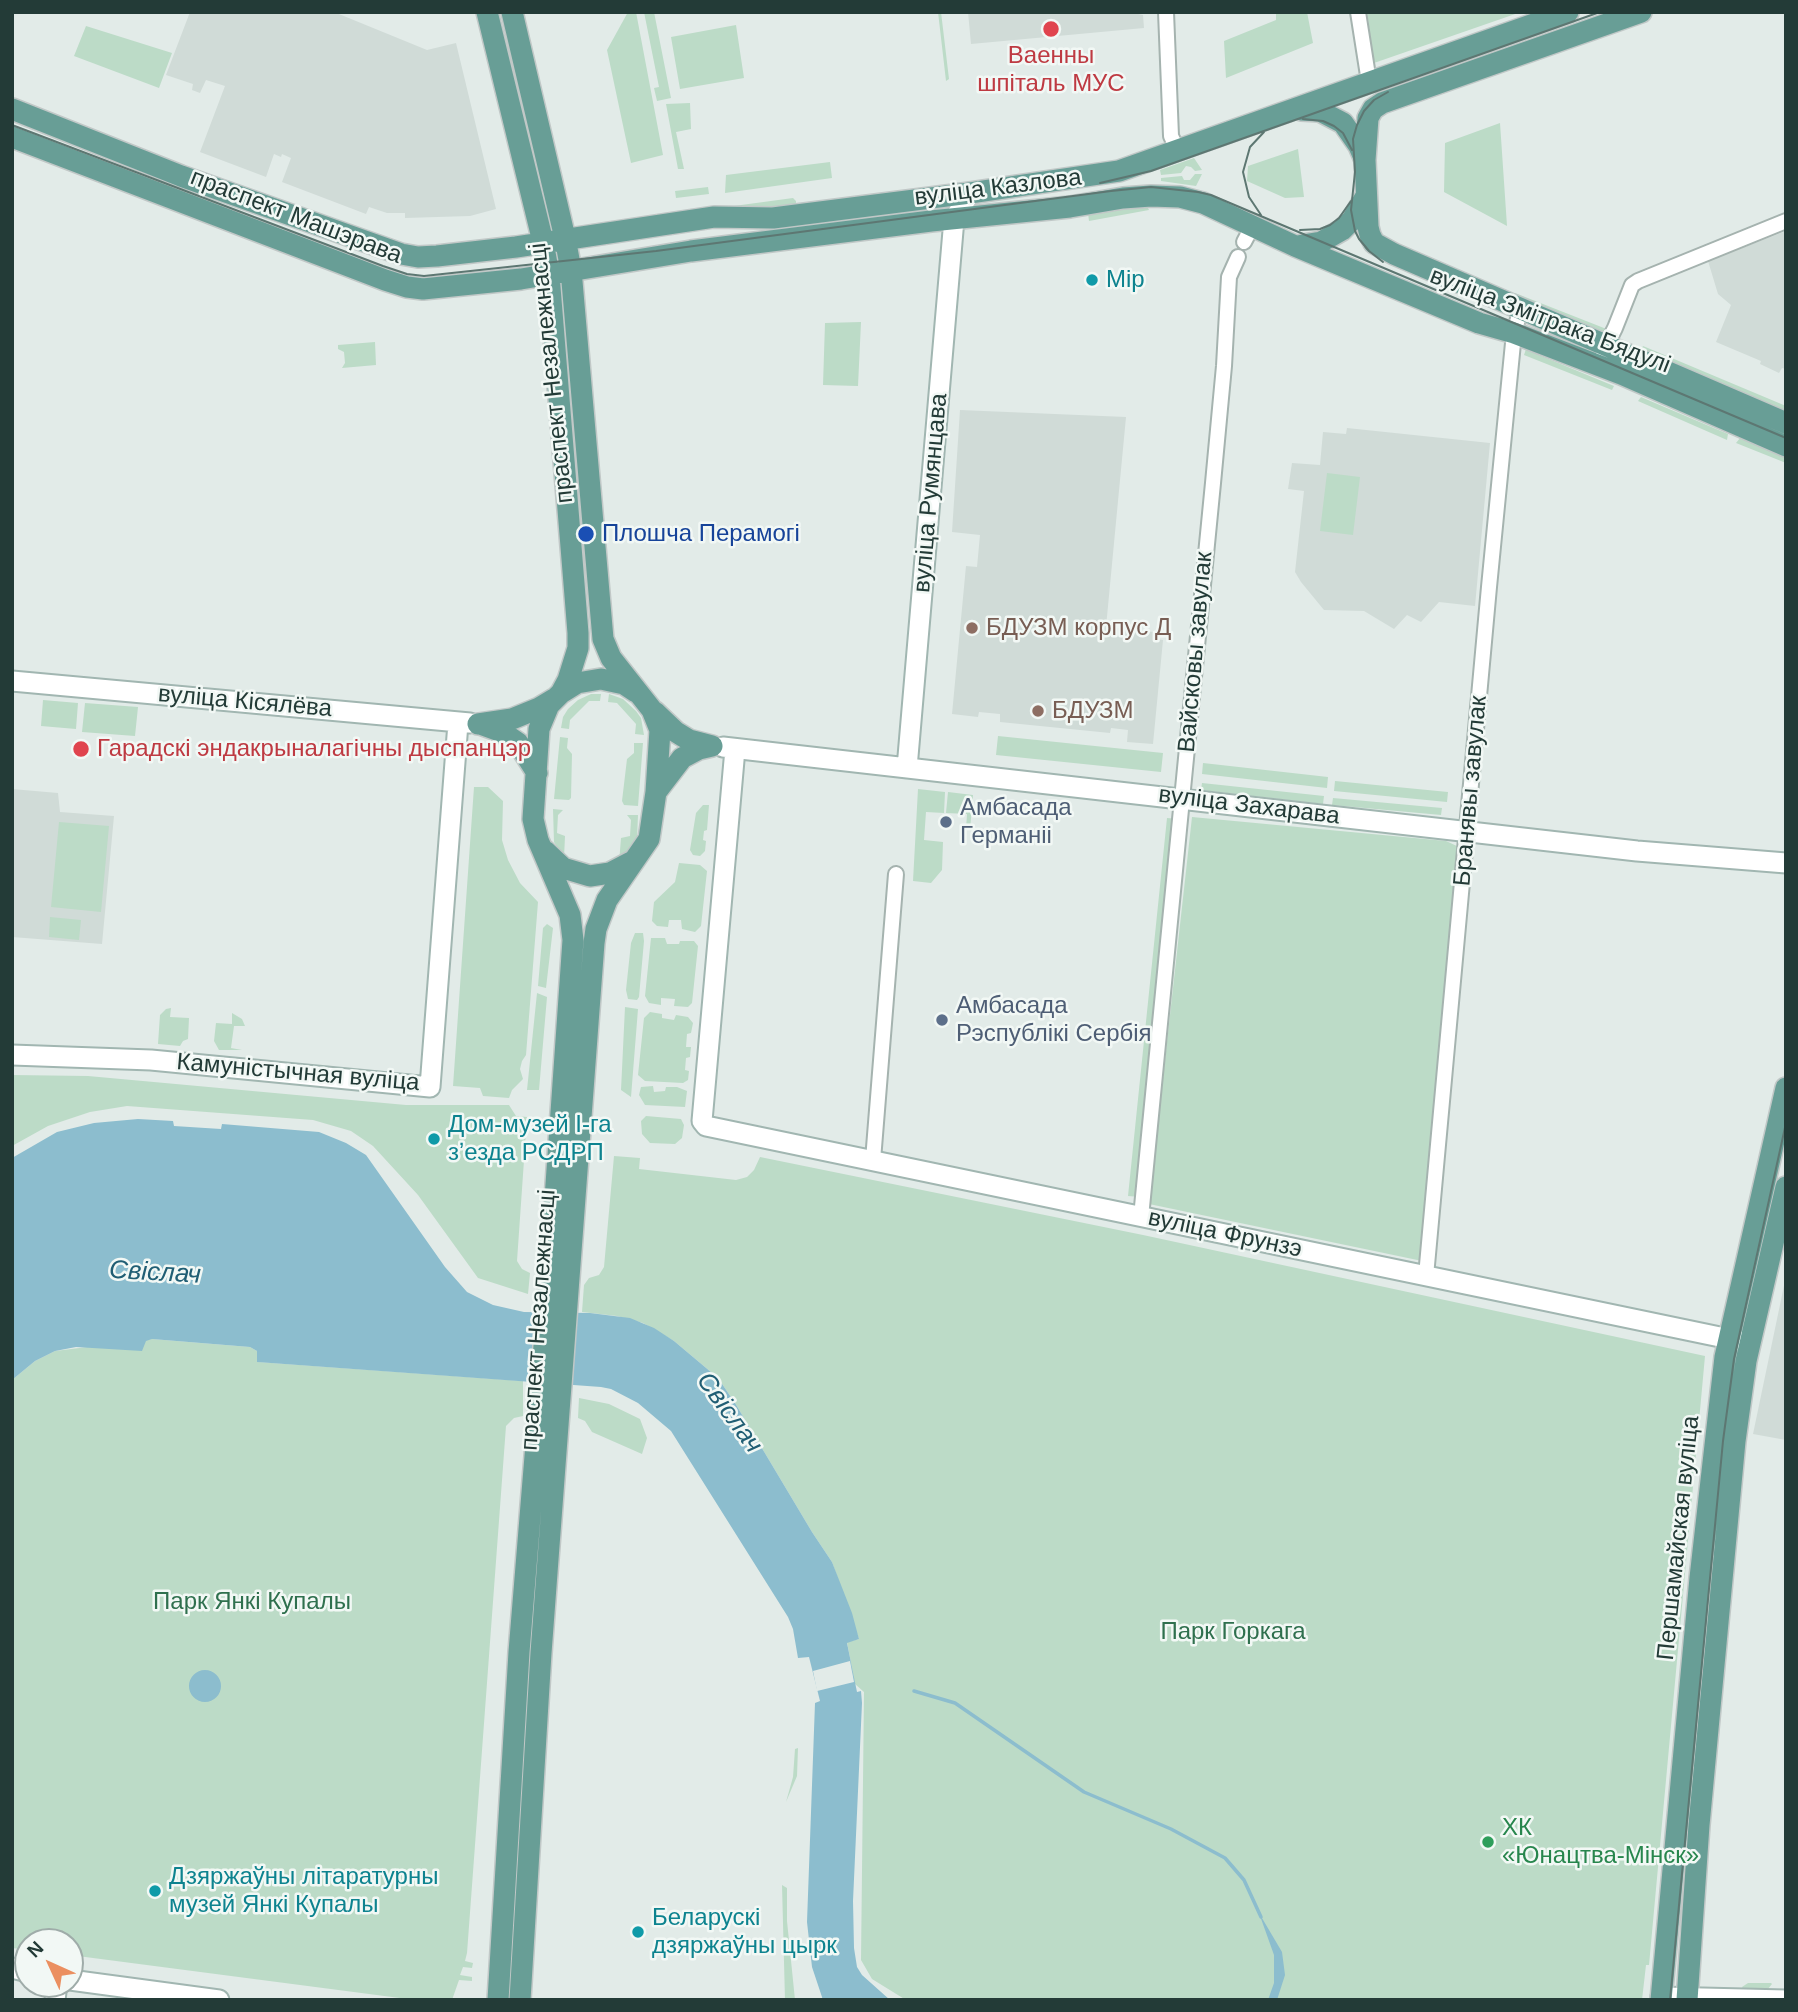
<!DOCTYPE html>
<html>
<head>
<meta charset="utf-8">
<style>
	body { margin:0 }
	#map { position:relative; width:1798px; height:2012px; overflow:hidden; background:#e2ebe8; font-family:Helvetica,sans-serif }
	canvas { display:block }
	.frame { position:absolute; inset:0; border:14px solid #233b37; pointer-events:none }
	.north { position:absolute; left:14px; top:1928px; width:70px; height:70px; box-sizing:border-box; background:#f2f8f5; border:2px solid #9faca9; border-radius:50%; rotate:315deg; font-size:19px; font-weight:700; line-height:28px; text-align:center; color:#233b37 }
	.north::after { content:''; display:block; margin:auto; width:24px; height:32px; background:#eb8f60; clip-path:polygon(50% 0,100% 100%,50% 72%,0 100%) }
</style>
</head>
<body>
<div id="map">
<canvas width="1798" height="2012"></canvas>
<div class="frame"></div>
<div class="north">N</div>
</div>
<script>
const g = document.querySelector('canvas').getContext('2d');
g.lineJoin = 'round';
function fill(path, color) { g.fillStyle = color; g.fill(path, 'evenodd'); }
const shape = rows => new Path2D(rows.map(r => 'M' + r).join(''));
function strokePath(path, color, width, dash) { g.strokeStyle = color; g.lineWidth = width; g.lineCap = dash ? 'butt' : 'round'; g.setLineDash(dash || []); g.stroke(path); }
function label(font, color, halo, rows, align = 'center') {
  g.font = font + ' Helvetica,sans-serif'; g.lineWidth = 5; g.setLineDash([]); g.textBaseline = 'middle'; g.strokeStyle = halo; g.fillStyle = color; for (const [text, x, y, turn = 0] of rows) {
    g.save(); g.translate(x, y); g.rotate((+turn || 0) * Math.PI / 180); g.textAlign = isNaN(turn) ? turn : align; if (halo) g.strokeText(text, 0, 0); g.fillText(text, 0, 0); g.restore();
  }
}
const built = shape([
	[190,12,334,12,427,50,456,43,496,209,470,216,405,218,405,213,387,213,369,207,366,214,282,182,291,158,282,154,281,157,274,154,266,177,200,152,225,86,206,80,200,93,192,90,193,84,166,75],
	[968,12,1128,12,1143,15,1144,28,971,44],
	[1786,231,1786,369,1782,368,1779,373,1760,364,1761,361,1716,342,1731,305,1718,294,1708,261],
	[960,410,1126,417,1106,627,1154,632,1154,639,1163,640,1153,744,1127,742,1128,730,1111,728,1110,733,1000,722,1000,714,979,712,978,717,952,714,966,566,977,567,980,535,952,532],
	[1347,428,1490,443,1475,606,1439,602,1421,622,1407,615,1394,629,1364,611,1324,610,1301,582,1295,572,1304,491,1288,489,1292,463,1320,465,1323,432,1346,434],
	[12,789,58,793,60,812,114,816,102,944,12,937],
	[1786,1276,1786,1440,1753,1434]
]);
const green = shape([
	[628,12,636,12,663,155,631,163,607,50],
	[644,12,654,12,671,98,657,101,654,88,659,87],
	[938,12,941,12,949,79,946,81],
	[1276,12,1307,12,1313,43,1226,78,1224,41,1276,20],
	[1367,12,1521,12,1374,63],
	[736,25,744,78,680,89,671,37],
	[86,26,172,53,159,88,74,56],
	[690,103,691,129,676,132,684,169,678,169,666,104],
	[1500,123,1507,226,1444,192,1445,143],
	[1298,149,1304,197,1285,198,1247,181,1248,166],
	[1194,158,1202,170,1195,171,1191,167,1186,166,1181,173,1161,175,1160,170],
	[830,162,832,178,725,193,726,175],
	[1195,174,1202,174,1196,186,1161,181,1161,178,1182,176,1184,180,1190,180],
	[708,187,709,194,676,198,675,191],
	[793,198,796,201,796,208,719,208],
	[1128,207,1148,208,1149,210,1089,221,1088,213],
	[1515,293,1609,330,1605,335,1514,297],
	[861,322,858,386,823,385,825,323],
	[375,342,376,365,342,368,345,363,344,352,338,349,338,345],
	[1643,346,1786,406,1786,411,1641,350],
	[1526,349,1539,355,1614,386,1612,390,1524,355],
	[1641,397,1728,434,1727,440,1638,401],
	[1740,438,1786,457,1786,463,1736,443],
	[1327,473,1360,477,1353,535,1320,531],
	[591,694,601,694,600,701,589,701,570,720,569,729,561,728,563,717,568,709,578,700],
	[609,694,623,699,636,711,641,718,644,735,635,734,636,724,617,703,608,702],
	[43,700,78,703,76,729,41,726],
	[85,703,138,707,135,736,82,732],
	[998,736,1163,753,1161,772,996,755],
	[560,737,568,738,567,748,572,754,571,798,569,800,554,799],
	[634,743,643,743,638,806,624,805,622,801,627,759,634,753],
	[1203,763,1328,777,1327,788,1202,774],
	[1335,781,1448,792,1447,802,1334,791],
	[1202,783,1324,796,1323,804,1201,790],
	[474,787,488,787,503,801,502,840,508,860,520,883,538,902,526,1055,522,1061,520,1069,523,1079,512,1090,509,1098,483,1096,480,1088,453,1086],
	[918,789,945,792,944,813,926,812,924,840,943,842,942,870,931,883,913,881],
	[948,792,973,795,970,830,966,829,967,814,946,813],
	[1333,798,1442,808,1441,815,1332,805],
	[703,805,709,805,707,830,704,831,703,840,706,841,705,851,700,856,693,855,690,850,696,813],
	[553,809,563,810,558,815,557,833,565,836,564,858,554,842],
	[627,815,638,815,637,839,634,846,619,863,621,838,630,836,631,820],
	[1192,817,1446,841,1459,847,1427,1262,1149,1204],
	[1167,818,1179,819,1140,1197,1128,1196],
	[59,822,109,826,101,912,51,907],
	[679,863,700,865,707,871,701,926,695,932,682,929,681,920,669,920,668,927,657,926,652,921,654,902,675,882],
	[50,917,81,920,79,940,49,937],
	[547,924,553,928,546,988,538,986,543,928],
	[635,933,643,933,644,941,639,997,637,1000,628,999,626,990,631,943],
	[651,938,665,938,667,944,679,944,680,941,694,941,698,946,692,1003,688,1007,674,1006,675,999,661,998,661,1005,649,1003,645,996],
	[537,993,547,997,539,1090,527,1090],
	[625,1007,638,1009,631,1097,621,1090],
	[171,1008,170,1017,189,1018,188,1039,183,1041,180,1046,158,1044,160,1015,166,1009],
	[650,1012,662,1014,662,1018,674,1020,676,1015,688,1017,693,1023,691,1033,687,1034,686,1047,691,1047,690,1057,686,1058,685,1070,689,1071,688,1080,683,1083,645,1081,638,1075,644,1018],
	[232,1013,242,1019,245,1026,234,1026,231,1048,242,1050,219,1050,214,1041,216,1023,232,1024],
	[12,1075,88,1076,406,1105,509,1105,516,1116,527,1117,517,1261,522,1269,530,1273,528,1294,478,1278,418,1195,373,1146,351,1131,313,1120,127,1106,90,1112,48,1126,12,1146],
	[653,1086,654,1092,665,1091,666,1087,677,1087,687,1091,685,1107,645,1105,639,1095,641,1087],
	[646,1116,681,1119,684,1125,682,1138,675,1144,650,1143,642,1134,641,1121],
	[614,1156,640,1158,639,1169,736,1180,747,1177,754,1170,760,1157,1143,1235,1705,1356,1649,1965,1646,1965,1642,2000,906,2000,872,1979,861,1960,864,1692,855,1684,847,1642,859,1639,832,1562,812,1532,735,1403,718,1378,674,1341,643,1323,617,1316,582,1312,584,1285,589,1278,599,1275,604,1267],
	[152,1339,250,1347,257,1351,258,1362,523,1381,523,1416,514,1418,506,1426,467,1953,465,1961,473,1963,472,1968,463,1967,460,1975,472,1977,472,1981,459,1980,452,2000,415,2000,70,1955,70,1942,28,1942,28,1950,12,1948,12,1380,35,1361,55,1351],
	[579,1398,609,1404,640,1419,647,1438,642,1454,592,1432,585,1421,578,1418],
	[798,1748,797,1776,786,1802,793,1777,795,1749],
	[782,1885,787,1888,787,1921,795,2000,785,2000],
	[1748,1983,1771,1983,1772,1984,1767,1990,1743,1989,1742,1987]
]);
const water = shape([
	[138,1119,173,1121,174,1126,221,1129,222,1124,319,1132,346,1143,366,1155,445,1267,467,1292,493,1305,524,1312,590,1313,630,1318,654,1328,674,1341,718,1378,735,1403,812,1532,832,1562,852,1613,859,1639,847,1643,857,1692,861,1691,862,1703,853,1901,854,1948,857,1967,862,1975,890,2000,823,2000,812,1967,807,1922,815,1703,820,1701,809,1657,798,1658,793,1629,788,1617,671,1431,638,1403,611,1389,601,1387,257,1362,257,1351,250,1347,152,1339,146,1341,142,1351,76,1347,55,1351,35,1361,12,1380,12,1158,57,1132,94,1123],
	'189 1686a16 16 0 1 1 32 0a16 16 0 1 1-32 0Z',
	[1259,1913,1282,1952,1285,1975,1277,2000,1268,2000,1274,1983,1274,1955]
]);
const pier = shape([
	[850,1661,854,1682,817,1691,813,1671]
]);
const stream = shape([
	[914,1691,955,1703,1084,1792,1171,1829,1225,1858,1244,1880,1261,1917]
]);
const street = shape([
	[1166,12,1171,136,1178,151],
	[1358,12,1369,82],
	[1244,242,1253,225],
	[1603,352,1615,328,1632,285,1638,281,1786,221],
	[873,1160,896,874],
	[1141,1217,1213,483,1224,366,1229,277,1238,257],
	[1426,1276,1489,587,1514,333,1521,308]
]);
const secondary = shape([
	[12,681,470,723],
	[723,747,1637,851,1786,863],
	[735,749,702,1121,706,1126,1744,1342],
	[907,768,954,219,970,193],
	[12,1055,151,1060,430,1087,458,723],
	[12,1968,28,1972],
	[70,1980,219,2000],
	[1661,1997,1786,2000],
	[55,2000,57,1984]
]);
const primary = shape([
	[487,12,543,242,549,275,578,633,578,648,568,680,561,693,549,705,539,729,533,819,538,840,570,915,573,940,549,1285,519,1652,498,2000],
	[512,12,565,238,571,270,603,639,611,658,652,710,660,730,656,792,649,839,607,900,596,929,594,943,541,1653,520,2000],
	[1641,12,1382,103,1373,109,1368,118,1365,160,1368,227,1370,235,1374,243,1394,254,1786,423],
	[12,109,181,176,401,254,418,257,437,256,516,247,714,217,773,218,970,193,1119,171,1568,12],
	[1301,110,1320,111,1343,123,1359,146,1365,160],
	[12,137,385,280,407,287,423,289,521,279,691,251,931,221,1070,207,1123,198,1151,196,1180,197,1203,203,1295,246,1479,323,1514,333,1621,374,1786,446],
	[1297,246,1321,242,1342,230,1352,220,1366,196],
	[561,693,577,683,601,679,624,684,636,692],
	[655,712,676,732,689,740,712,746],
	[478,724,512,719,539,708,554,699],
	[480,724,502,732,518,743,537,773],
	[656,792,682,758,699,749,712,746],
	[545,851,563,868,590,876,610,873,631,862],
	[1661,2000,1700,1578,1725,1357,1786,1088],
	[1687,2000,1699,1825,1735,1441,1746,1361,1786,1187]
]);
const tram = shape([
	[1303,119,1323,121,1334,126,1343,133,1352,150],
	[12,125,383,266,407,274,424,276,656,251,1111,191,1151,187,1198,192,1211,195,1786,438],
	[1100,183,1151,171,1600,12],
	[1261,215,1249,197,1243,172,1250,147,1264,132],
	[1300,230,1320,229,1330,225,1339,218,1351,201],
	[1383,262,1369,251,1359,239,1355,231,1351,210,1355,172,1353,139,1357,125,1364,111,1374,100,1388,92],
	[1670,2000,1723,1441,1734,1359,1786,1123]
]);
const markers = [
	[1051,29,9,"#e0444e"],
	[1092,280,7,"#0f9aa8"],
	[586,534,9,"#1a4fb4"],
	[972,628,7,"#8d6e63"],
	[1038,711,7,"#8d6e63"],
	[81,749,9,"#e0444e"],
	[946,822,7,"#5c6f8a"],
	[942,1020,7,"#5c6f8a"],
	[434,1139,7,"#0f9aa8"],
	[1488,1842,7,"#2e9e5b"],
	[155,1891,7,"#0f9aa8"],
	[638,1932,7,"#0f9aa8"]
];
const healthNames = [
	["Ваенны",1051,56],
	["шпіталь МУС",1051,84],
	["Гарадскі эндакрыналагічны дыспанцэр",97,749,"left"]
];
const streetNames = [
	["вуліца Казлова",998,188,-7],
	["праспект Машэрава",296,217,21],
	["вуліца Змітрака Бядулі",1550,321,21],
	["праспект Незалежнасці",552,373,-96],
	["вуліца Румянцава",931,493,-85],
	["Вайсковы завулак",1196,652,-85],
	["вуліца Кісялёва",245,702,5],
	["Бранявы завулак",1471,791,-85],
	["вуліца Захарава",1249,806,7],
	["Камуністычная вуліца",298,1073,5],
	["вуліца Фрунзэ",1225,1234,12],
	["праспект Незалежнасці",539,1320,-86],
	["Першамайская вуліца",1679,1538,-84]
];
const cultureNames = [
	["Мір",1106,280],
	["Дом-музей I-га",448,1125],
	["зʼезда РСДРП",448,1153],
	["Дзяржаўны літаратурны",169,1877],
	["музей Янкі Купалы",169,1905],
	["Беларускі",652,1918],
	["дзяржаўны цырк",652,1946]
];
const transitNames = [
	["Плошча Перамогі",602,534]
];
const educationNames = [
	["БДУЗМ корпус Д",986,628],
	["БДУЗМ",1052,711]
];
const serviceNames = [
	["Амбасада",960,808],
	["Германіі",960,836],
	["Амбасада",956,1006],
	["Рэспублікі Сербія",956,1034]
];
const parkNames = [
	["Парк Янкі Купалы",252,1602],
	["Парк Горкага",1233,1632]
];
const leisureNames = [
	["ХК",1502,1828],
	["«Юнацтва-Мінск»",1502,1856]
];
const waterNames = [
	["Свіслач",155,1273,3],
	["Свіслач",729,1413,54]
];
fill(built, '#d0dbd7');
fill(green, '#bcdbc7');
fill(water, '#8cbdce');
fill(pier, '#e2ebe8');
strokePath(stream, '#8cbdce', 3.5);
strokePath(street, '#a5b3af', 18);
strokePath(secondary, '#a1b6b1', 23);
strokePath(primary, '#c1c8c7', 24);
strokePath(street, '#fff', 14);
strokePath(secondary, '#fff', 19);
strokePath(primary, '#689e96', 21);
strokePath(tram, '#5d7772', 2);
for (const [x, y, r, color] of markers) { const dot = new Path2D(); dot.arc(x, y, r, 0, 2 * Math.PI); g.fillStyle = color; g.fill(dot); strokePath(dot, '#f2f8f5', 2.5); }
label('24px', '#be3a42', '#f2f8f5', healthNames);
label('24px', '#233b37', '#f2f8f5', streetNames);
label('24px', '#0d838f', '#f2f8f5', cultureNames, 'left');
label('24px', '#164399', '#f2f8f5', transitNames, 'left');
label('24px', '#785e54', '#f2f8f5', educationNames, 'left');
label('24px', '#4e5e75', '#f2f8f5', serviceNames, 'left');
label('24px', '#2f704e', '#f2f8f5', parkNames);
label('24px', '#27864d', '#f2f8f5', leisureNames, 'left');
label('italic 26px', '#205e74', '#f2f8f5', waterNames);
</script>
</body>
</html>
